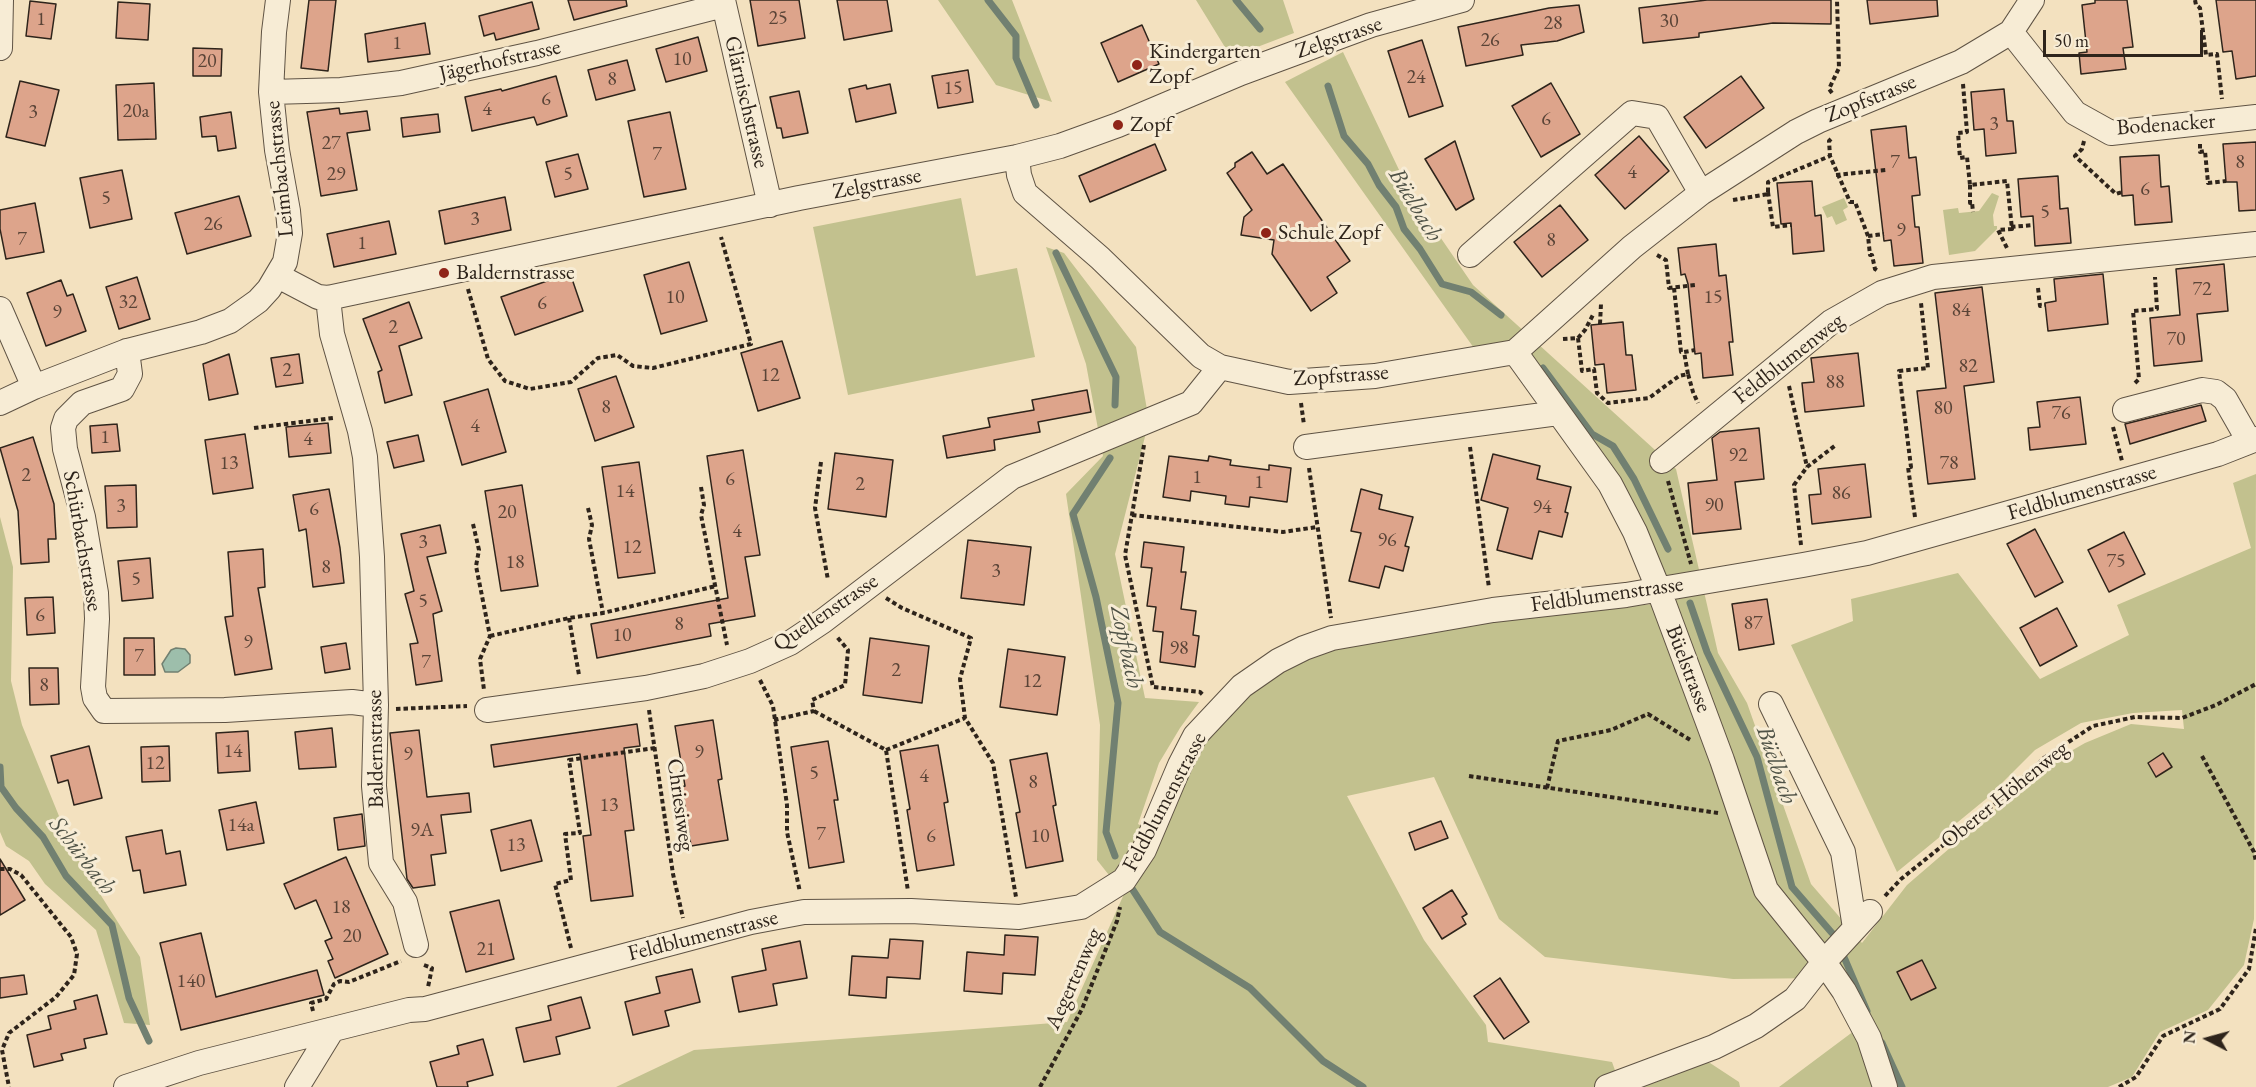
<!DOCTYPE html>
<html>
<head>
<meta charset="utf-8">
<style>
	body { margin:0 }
	#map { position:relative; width:2256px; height:1087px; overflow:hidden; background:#f3e1bf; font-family:"EB Garamond",serif }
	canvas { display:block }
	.north { position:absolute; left:2178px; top:1009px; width:60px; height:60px; -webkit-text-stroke:4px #f7ecd5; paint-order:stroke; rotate:276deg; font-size:16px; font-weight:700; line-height:24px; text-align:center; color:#2e241b }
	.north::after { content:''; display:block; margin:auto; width:21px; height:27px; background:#2e241b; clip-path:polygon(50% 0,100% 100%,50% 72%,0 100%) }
	.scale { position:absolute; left:2043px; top:30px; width:160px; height:27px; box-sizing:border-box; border:3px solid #2e241b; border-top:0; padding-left:8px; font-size:18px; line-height:21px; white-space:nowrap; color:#2e241b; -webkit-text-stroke:4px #f7ecd5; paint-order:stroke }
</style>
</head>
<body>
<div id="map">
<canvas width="2256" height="1087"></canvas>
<div class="north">N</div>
<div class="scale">50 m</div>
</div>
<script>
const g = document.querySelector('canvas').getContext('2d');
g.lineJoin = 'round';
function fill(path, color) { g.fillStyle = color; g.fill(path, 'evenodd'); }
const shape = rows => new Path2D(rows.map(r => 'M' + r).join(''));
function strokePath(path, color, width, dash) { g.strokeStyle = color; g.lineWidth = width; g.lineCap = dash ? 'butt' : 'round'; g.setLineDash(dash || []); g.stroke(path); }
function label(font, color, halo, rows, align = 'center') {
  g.font = font + ' "EB Garamond",serif'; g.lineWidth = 6; g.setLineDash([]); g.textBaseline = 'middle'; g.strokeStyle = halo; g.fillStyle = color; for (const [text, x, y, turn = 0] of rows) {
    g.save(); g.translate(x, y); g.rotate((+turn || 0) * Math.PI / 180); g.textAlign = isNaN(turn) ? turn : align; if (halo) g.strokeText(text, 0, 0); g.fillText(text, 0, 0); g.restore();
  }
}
const green = shape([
	[938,0,1012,0,1052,102,996,85],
	[1196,0,1283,0,1294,33,1231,57],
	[1343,52,1410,193,1473,285,1676,469,1718,653,1747,703,1811,884,1862,943,1907,885,2045,766,2085,743,2131,724,2184,729,2182,710,2133,713,2081,723,2035,750,1986,799,1897,872,1791,645,1853,621,1851,599,1958,573,2040,679,2129,635,2117,605,2251,548,2233,483,2256,474,2254,919,2244,965,2208,1010,2160,1032,2132,1077,2108,1087,1779,1087,1858,1028,1824,978,1733,979,1545,957,1499,919,1434,777,1347,796,1424,940,1486,1025,1488,1042,1612,1062,1621,1087,616,1087,694,1050,1067,1022,1124,894,1097,860,1100,725,1066,494,1103,456,1086,364,1046,247,1064,253,1136,347,1149,421,1115,554,1145,698,1199,702,1180,728,1159,763,1138,824,1160,837,1187,770,1214,728,1249,694,1268,680,1304,660,1341,648,1522,617,1674,602,1628,492,1515,352,1481,358,1285,82],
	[1992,193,1999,196,1993,215,1994,226,1997,226,1997,229,1975,251,1949,255,1943,210,1958,208,1959,213,1979,211],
	[961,198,976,276,1017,268,1035,357,848,395,813,227],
	[1844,198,1848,207,1843,210,1847,220,1836,225,1832,216,1827,218,1822,207],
	[0,517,13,567,11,681,22,725,74,853,140,957,150,1025,124,1023,96,930,45,884,29,861,6,846,0,832],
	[1691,1062,1710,1063,1739,1082,1740,1087,1630,1087]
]);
const water = shape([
	[176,648,185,649,190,655,190,663,178,672,165,672,162,664,171,650,176,648]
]);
const stream = shape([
	[988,0,1016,36,1016,58,1036,105],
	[1236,0,1260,29],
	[1328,86,1344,136,1368,164,1379,185,1396,207,1404,229,1420,249,1442,284,1471,292,1501,315],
	[1056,253,1116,377,1115,405],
	[1543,368,1592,434,1613,446,1634,479,1668,549],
	[1110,458,1073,514,1096,597,1118,703,1106,832,1115,856],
	[1690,603,1707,652,1757,757,1792,887,1832,933],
	[0,767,1,787,16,808,43,837,66,876,112,925,129,998,149,1041],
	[1131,887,1160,932,1250,988,1323,1061,1363,1087],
	[1844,957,1867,1011],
	[1882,1043,1902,1087]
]);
const building = shape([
	[309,0,336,0,328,71,301,68,309,0],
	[568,0,626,0,627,6,574,20,568,0],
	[750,0,799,0,805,38,758,46,750,0],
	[837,0,887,0,892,31,844,40,837,0],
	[1707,0,1831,0,1831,24,1773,23,1699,33,1699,37,1643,43,1639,8,1707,0],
	[1867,0,1937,0,1938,16,1870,24,1867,0],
	[2095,0,2127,0,2133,47,2123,48,2126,69,2081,74,2079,53,2087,52,2082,5,2095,3,2095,0],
	[2216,0,2256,0,2256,76,2236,79,2232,51,2223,52,2216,0],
	[30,1,56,4,51,39,26,36,30,1],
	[118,2,150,4,148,40,116,38,118,2],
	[532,2,539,29,496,40,494,33,484,36,479,16,532,2],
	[1579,5,1584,32,1557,41,1521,45,1523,55,1466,66,1458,27,1549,8,1579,5],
	[425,23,430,54,368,62,365,34,425,23],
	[1142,25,1159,64,1118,82,1101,43,1142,25],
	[698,37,707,71,666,82,656,49,698,37],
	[1422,40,1443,106,1409,117,1388,51,1422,40],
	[193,48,222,49,221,76,193,76,193,48],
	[627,60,635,90,596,100,588,70,627,60],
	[968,70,973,102,938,108,932,76,968,70],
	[556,76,567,116,537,125,534,117,472,131,465,97,501,89,502,91,556,76],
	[1741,76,1764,108,1706,148,1684,117,1741,76],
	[20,81,59,90,45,146,6,137,20,81],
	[154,83,156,139,118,140,116,85,154,83],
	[1551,83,1580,134,1541,157,1512,106,1551,83],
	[890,84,896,113,856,122,849,89,866,85,867,89,890,84],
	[2004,89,2007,121,2013,121,2016,153,1986,156,1984,129,1974,130,1971,92,2004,89],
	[799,91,808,133,783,138,781,128,777,128,770,97,799,91],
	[339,108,340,114,367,111,370,130,347,133,357,190,321,196,307,112,339,108],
	[231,112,236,148,218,151,216,136,202,137,200,117,231,112],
	[670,112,686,189,644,197,628,121,670,112],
	[438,114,440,132,403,137,401,118,438,114],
	[1906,126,1909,158,1916,157,1920,195,1912,196,1915,227,1919,227,1923,263,1894,266,1891,240,1884,241,1871,130,1906,126],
	[1639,136,1669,171,1625,209,1595,175,1639,136],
	[1455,141,1474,199,1456,210,1425,159,1455,141],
	[2256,142,2256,210,2239,211,2237,182,2226,182,2223,144,2256,142],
	[1155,144,1166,170,1090,202,1079,176,1155,144],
	[1252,152,1267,174,1283,164,1350,261,1327,277,1337,293,1311,311,1272,254,1274,240,1241,235,1244,217,1252,210,1227,173,1235,167,1235,163,1252,152],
	[578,154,588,189,555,197,546,162,578,154],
	[2159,155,2161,187,2169,186,2172,222,2135,225,2133,195,2122,196,2120,157,2159,155],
	[122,170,132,219,90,228,80,178,122,170],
	[2058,176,2060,209,2068,208,2071,243,2035,246,2033,216,2021,217,2018,179,2058,176],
	[1812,181,1815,216,1821,215,1824,251,1793,254,1791,223,1781,224,1777,183,1812,181],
	[239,196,251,236,187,254,175,213,239,196],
	[505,197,511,230,445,244,439,211,505,197],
	[35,203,44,252,6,259,0,229,0,210,35,203],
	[1560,205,1588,240,1542,277,1514,242,1560,205],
	[389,221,396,254,334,267,327,234,389,221],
	[1716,244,1719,276,1726,275,1733,342,1729,342,1733,375,1703,378,1701,353,1695,354,1688,284,1685,274,1681,275,1678,248,1716,244],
	[689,262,707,321,661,334,644,275,689,262],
	[2224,264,2228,311,2197,314,2202,361,2154,366,2150,318,2180,315,2176,269,2224,264],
	[570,273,583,311,515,335,501,297,570,273],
	[2103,274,2108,324,2048,331,2045,303,2056,301,2054,279,2103,274],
	[137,277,150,319,119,329,106,287,137,277],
	[61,280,67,296,73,294,86,331,46,346,27,293,61,280],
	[1982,287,1994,382,1964,386,1975,479,1928,484,1917,391,1946,388,1935,293,1982,287],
	[409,302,422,338,399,346,412,395,385,403,378,372,382,370,363,319,409,302],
	[1623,322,1626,355,1632,355,1636,390,1607,393,1604,364,1595,365,1591,325,1623,322],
	[782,341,800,398,758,411,741,353,782,341],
	[1858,353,1864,406,1805,412,1802,383,1814,382,1811,358,1858,353],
	[229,354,238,394,209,400,203,364,229,354],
	[299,354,303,383,276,387,271,358,299,354],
	[616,376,634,427,595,441,578,389,616,376],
	[488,389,506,452,462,465,444,402,488,389],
	[1087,390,1091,412,1038,422,1040,432,994,440,995,450,947,458,943,436,990,427,988,418,1034,410,1032,400,1087,390],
	[2080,397,2086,444,2030,450,2028,428,2040,427,2037,402,2080,397],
	[2201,405,2206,421,2130,444,2125,424,2201,405],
	[328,423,331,453,289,457,286,427,328,423],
	[117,424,120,451,92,453,90,426,117,424],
	[1759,428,1764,479,1735,482,1741,529,1693,534,1688,483,1717,480,1712,438,1720,432,1759,428],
	[245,434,253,488,213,494,205,440,245,434],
	[418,435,424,461,394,468,387,442,418,435],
	[33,437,54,504,56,539,48,539,49,562,21,564,18,511,0,448,33,437],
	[743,450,760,555,745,557,755,616,709,624,711,636,597,658,591,624,728,598,707,456,743,450],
	[835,453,893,460,886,517,828,509,835,453],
	[1493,454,1540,466,1537,479,1571,487,1565,512,1568,513,1562,537,1539,531,1532,559,1497,550,1508,508,1481,500,1493,454],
	[1169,456,1208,461,1209,456,1231,460,1230,465,1269,470,1269,465,1291,468,1287,502,1250,497,1249,507,1225,504,1226,496,1191,491,1190,501,1163,497,1169,456],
	[639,462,655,573,618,578,602,467,639,462],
	[1865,464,1871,517,1812,524,1809,495,1821,494,1818,469,1865,464],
	[136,485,137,527,107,528,105,486,136,485],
	[522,485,538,586,501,591,485,491,522,485],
	[329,489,340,548,344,583,313,587,306,529,299,531,293,495,329,489],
	[1361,489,1382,495,1379,509,1413,517,1405,546,1409,547,1403,571,1385,566,1379,588,1349,581,1361,533,1351,531,1361,489],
	[440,525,446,553,427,557,442,611,433,614,442,681,416,685,410,644,418,643,405,594,414,591,401,534,440,525],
	[2035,529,2063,582,2035,597,2007,544,2035,529],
	[2124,532,2145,574,2109,592,2088,550,2124,532],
	[968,540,1031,547,1024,605,961,598,968,540],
	[1144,542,1184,547,1181,572,1186,572,1181,609,1196,611,1193,635,1199,636,1195,667,1160,662,1163,632,1153,631,1156,607,1147,606,1152,568,1141,567,1144,542],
	[263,549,265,587,258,588,272,669,235,675,225,617,233,616,228,552,263,549],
	[150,558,153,598,122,601,118,561,150,558],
	[53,597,55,633,27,635,25,598,53,597],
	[1767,599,1774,644,1739,650,1732,604,1767,599],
	[2057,608,2077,646,2040,666,2020,628,2057,608],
	[124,638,154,638,155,675,124,675,124,638],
	[870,638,929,646,922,703,863,695,870,638],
	[346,643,350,669,325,673,321,647,346,643],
	[1008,649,1065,657,1057,715,1000,707,1008,649],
	[29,668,58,668,59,704,30,705,29,668],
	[713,720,722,779,718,780,728,840,691,846,682,787,685,786,675,726,713,720],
	[637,724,640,746,624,748,634,830,625,831,633,896,591,901,583,836,591,835,580,754,494,767,491,745,637,724],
	[332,728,336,767,299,769,295,732,332,728],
	[419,730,427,797,469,793,471,812,441,815,446,853,431,855,435,885,413,888,407,879,390,733,419,730],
	[248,731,250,771,218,773,216,733,248,731],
	[828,741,838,800,834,800,844,862,809,868,791,747,828,741],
	[938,745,948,802,944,803,954,865,917,871,907,810,910,809,900,751,938,745],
	[89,746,102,798,74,805,68,780,58,783,51,756,89,746],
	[169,746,170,781,142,782,141,747,169,746],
	[1047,753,1056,805,1053,806,1063,861,1026,868,1016,813,1020,812,1010,760,1047,753],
	[2163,753,2172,767,2156,777,2148,763,2163,753],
	[256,802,264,843,227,850,219,810,256,802],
	[362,814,365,846,338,850,334,818,362,814],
	[531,820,542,861,501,871,491,830,531,820],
	[1441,821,1448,838,1415,850,1409,833,1441,821],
	[162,830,166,854,180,851,186,885,144,893,140,870,133,871,126,837,162,830],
	[346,857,388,954,335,978,328,961,333,959,325,941,332,938,316,900,295,909,284,884,346,857],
	[0,859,25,900,0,915,0,859],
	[1452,890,1467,914,1462,917,1466,924,1442,939,1423,908,1452,890],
	[499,900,514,959,466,972,450,912,499,900],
	[201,933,216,997,317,970,324,995,181,1030,160,943,201,933],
	[1005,935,1038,937,1035,975,1003,973,1002,994,964,991,967,952,1004,955,1005,935],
	[890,939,923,941,920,979,887,977,886,998,849,995,852,956,888,958,890,939],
	[800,941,807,978,773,984,777,1005,739,1012,732,977,766,970,762,949,800,941],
	[1922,960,1936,988,1911,1000,1897,972,1922,960],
	[692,969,700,1002,665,1011,669,1026,633,1035,625,1002,660,993,656,977,692,969],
	[24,975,27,994,0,998,0,978,24,975],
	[1500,978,1529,1022,1504,1039,1474,996,1500,978],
	[97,995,107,1034,84,1039,86,1048,61,1054,63,1060,34,1067,27,1035,51,1029,48,1016,76,1009,74,1001,97,995],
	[581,997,590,1028,556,1037,560,1054,524,1062,516,1028,551,1020,548,1006,581,997],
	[483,1039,493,1075,467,1082,468,1087,437,1087,430,1062,459,1054,457,1046,483,1039]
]);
const path = shape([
	[2195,0,2196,5,2200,8,2206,55,2217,54,2222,99],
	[1963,84,1967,132,1958,133,1960,158,1967,157,1970,185,2007,181,2012,229,1998,230,2007,248],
	[1832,93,1829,89,1839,68,1837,0],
	[1831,139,1829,141,1830,156,1850,202,1855,202,1868,236,1870,255,1872,255,1875,269,1878,271],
	[2084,141,2082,149,2075,156,2116,194,2122,192],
	[2200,144,2200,152,2205,151,2208,183,2226,181],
	[1836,175,1886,170],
	[1970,185,1970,203,1972,202,1973,212],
	[1768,192,1773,227,1791,225],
	[1733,200,1768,194,1768,182,1830,156],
	[2011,227,2033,225],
	[1868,236,1884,234],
	[1657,255,1666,260,1669,288,1695,285],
	[1674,288,1681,352,1684,352],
	[2038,288,2040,306,2045,305],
	[468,289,488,359,505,381,530,389,571,382,598,358,617,355,633,366,653,368,751,344,721,237],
	[1600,324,1601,304],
	[1578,338,1585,330,1594,313],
	[1563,339,1578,338,1582,371,1594,369,1597,393,1608,403,1649,398,1679,376,1688,374,1693,392,1698,403],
	[1688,374,1684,352,1695,350],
	[2135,383,2139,379,2133,311,2157,309,2155,277],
	[1789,386,1807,467],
	[1301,403,1304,425],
	[2113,427,2122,461],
	[254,428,333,418],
	[1144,445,1125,555,1153,687,1200,692,1203,695],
	[1470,447,1489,588],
	[821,462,815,508,828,580],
	[1309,468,1331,618],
	[1668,481,1691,564],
	[701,487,704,505,701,515,727,645],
	[588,508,592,525,589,539,603,613],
	[1132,515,1283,532,1317,527],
	[1915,517,1908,467,1911,467,1899,371,1928,368,1921,303],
	[473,524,479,550,476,566,490,636,480,659,484,690],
	[1801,545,1794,485,1807,467,1836,445],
	[886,598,902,608,971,638,960,679,965,718,993,763,1016,897],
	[569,618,579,675],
	[490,636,569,618,603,613,716,586],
	[760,680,773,706,787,805,787,832,800,892],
	[396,709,467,706],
	[649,710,673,874,683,918],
	[814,711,886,750,908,891],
	[774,720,814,711,812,700,845,685,848,650,837,637],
	[886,750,965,718],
	[2202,756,2254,852,2256,862],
	[1469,776,1718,813],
	[1547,788,1558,741,1611,730,1648,714,1692,741],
	[0,869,10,869,21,875,71,937,77,954,74,975,56,997,9,1033,2,1050,9,1087],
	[1885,896,1901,879,2002,798,2044,758,2093,726,2135,717,2182,718,2216,705,2256,684],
	[571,948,555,884,571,880,565,834,580,833,569,760,655,748],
	[424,965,432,968,428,987],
	[313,1011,311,1003,326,999,334,984,340,981,349,982,401,961],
	[1040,1087,1082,1009,1117,921,1120,907],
	[2119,1087,2136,1077,2163,1036,2220,1009,2249,969,2256,928]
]);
const minor = shape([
	[723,0,770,205],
	[2011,32,2075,113,2111,133,2256,117],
	[0,48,1,0],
	[271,92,341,90,401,83,537,53,724,5],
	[1017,157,1019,175,1025,193,1100,258,1201,356,1220,367,1289,382,1375,376,1515,352,1632,247,1701,193,1796,132,1818,121,1961,62,2011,32,2032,0],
	[1470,255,1632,113,1657,117,1701,193],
	[278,276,318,297,328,298,799,198,1017,157,1060,146,1118,125,1241,73,1371,25,1462,0],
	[328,298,332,334,360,431,365,457,372,557,376,705,374,786,381,863,405,902,416,945],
	[0,309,34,387],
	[127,351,130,374,122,389,82,403,66,419,63,428,65,449,83,517,96,593,97,619,93,687,95,698,104,711,225,710,352,702,376,705],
	[1515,352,1610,484,1635,532,1658,588,1722,760,1766,890,1824,962,1844,991,1869,1038,1885,1087],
	[0,403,34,387,127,351,201,332,230,321,258,301,269,289,285,262,290,233,288,211,277,150,271,92,274,32,278,0],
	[2125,410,2202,390,2216,392,2225,399,2249,441],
	[1306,447,1558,413],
	[1662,461,1831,322,1882,293,1933,277,2256,244],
	[1771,704,1843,852,1855,928],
	[487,710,646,688,704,676,750,661,790,643,823,621,1012,477,1191,403,1220,367],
	[126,1087,199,1063,409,1010,425,1009,751,922,804,912,911,911,1019,917,1081,907,1124,880,1144,850,1180,765,1195,736,1242,686,1278,661,1304,648,1332,638,1493,610,1626,595,1803,565,1867,553,2218,454,2256,439],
	[297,1087,332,1030],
	[1607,1087,1714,1047,1756,1026,1795,999,1824,962,1870,912]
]);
const markers = [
	[1137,65,6,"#8f2418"],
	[1118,125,6,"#8f2418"],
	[1266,233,6,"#8f2418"],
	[444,273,6,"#8f2418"]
];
const numberNames = [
	["25",778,19],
	["1",41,20],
	["30",1669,22],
	["28",1553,24],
	["26",1490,41],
	["1",397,44],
	["10",682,60],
	["20",207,62],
	["24",1416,78],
	["8",612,80],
	["15",953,89],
	["6",546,100],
	["4",487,110],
	["20a",136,112],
	["3",33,113],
	["6",1546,120],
	["3",1994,125],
	["27",331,144],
	["7",657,155],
	["7",1895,163],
	["8",2240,163],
	["4",1632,173],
	["29",336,175],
	["5",568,175],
	["6",2145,190],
	["5",106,199],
	["5",2045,213],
	["3",475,220],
	["26",213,225],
	["9",1901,231],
	["7",22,240],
	["8",1551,241],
	["1",362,244],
	["72",2202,290],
	["10",675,298],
	["15",1713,298],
	["32",128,303],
	["6",542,304],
	["84",1961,311],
	["9",57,313],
	["2",393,328],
	["70",2176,340],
	["82",1968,367],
	["2",287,371],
	["12",770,376],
	["88",1835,383],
	["8",606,408],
	["80",1943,409],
	["76",2061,414],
	["4",475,427],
	["1",105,438],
	["4",308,440],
	["92",1738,456],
	["13",229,464],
	["78",1949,464],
	["2",26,476],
	["1",1197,478],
	["6",730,480],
	["1",1259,483],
	["2",860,485],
	["14",625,492],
	["86",1841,494],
	["90",1714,506],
	["3",121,507],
	["94",1542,508],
	["6",314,510],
	["20",507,513],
	["4",737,532],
	["96",1387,541],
	["3",423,543],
	["12",632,548],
	["75",2116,562],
	["18",515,563],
	["8",326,568],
	["3",996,572],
	["5",136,580],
	["5",423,602],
	["6",40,616],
	["87",1753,624],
	["8",679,625],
	["10",622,636],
	["9",248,643],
	["98",1179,649],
	["7",139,657],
	["7",426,663],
	["2",896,671],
	["12",1032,682],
	["8",44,686],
	["14",233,752],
	["9",699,753],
	["9",408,755],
	["12",155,764],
	["5",814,774],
	["4",924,777],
	["8",1033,783],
	["13",609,806],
	["14a",241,826],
	["9A",422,831],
	["7",821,835],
	["6",931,837],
	["10",1040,837],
	["13",516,846],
	["18",341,908],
	["20",352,937],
	["21",486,950],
	["140",191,982]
];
const streetNames = [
	["Zelgstrasse",1339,38,-19],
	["Jägerhofstrasse",500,61,-13],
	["Zopfstrasse",1871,99,-22],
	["Glärnischstrasse",746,102,77],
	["Bodenacker",2166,125,-4],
	["Leimbachstrasse",280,169,-96],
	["Zelgstrasse",877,184,-11],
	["Feldblumenweg",1789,359,-38],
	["Zopfstrasse",1341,376,-4],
	["Feldblumenstrasse",2082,493,-16],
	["Schürbachstrasse",82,541,80],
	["Feldblumenstrasse",1607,595,-8],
	["Quellenstrasse",826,613,-34],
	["Büelstrasse",1688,669,69],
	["Baldernstrasse",376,749,-91],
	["Oberer Höhenweg",2005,795,-39],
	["Feldblumenstrasse",1165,802,-62],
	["Chriesiweg",680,805,82],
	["Feldblumenstrasse",703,936,-14],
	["Aegertenweg",1074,979,-66]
];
const poiNames = [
	["Kindergarten",1149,52],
	["Zopf",1149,77],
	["Zopf",1130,125],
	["Schule Zopf",1278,233],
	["Baldernstrasse",456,273]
];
const waterNames = [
	["Büelbach",1415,205,59],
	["Zopfbach",1126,647,78],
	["Büelbach",1776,765,71],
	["Schürbach",82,856,52]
];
fill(green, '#c2c18e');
fill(water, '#9dbeab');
strokePath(water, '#718071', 1.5);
strokePath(stream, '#718071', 7);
fill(building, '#dda48b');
strokePath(building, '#2e241b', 1.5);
strokePath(minor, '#5f5344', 26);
strokePath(path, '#2e241b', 4, [4.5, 3]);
strokePath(minor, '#f7ecd5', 24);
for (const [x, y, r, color] of markers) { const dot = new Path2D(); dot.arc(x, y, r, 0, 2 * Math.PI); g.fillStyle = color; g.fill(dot); strokePath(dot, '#f7ecd5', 2); }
label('20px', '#5a4437', null, numberNames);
label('22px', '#2e241b', '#f7ecd5', streetNames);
label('22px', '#2e241b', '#f7ecd5', poiNames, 'left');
label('italic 24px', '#4f5246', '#f7ecd5', waterNames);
</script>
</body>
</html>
